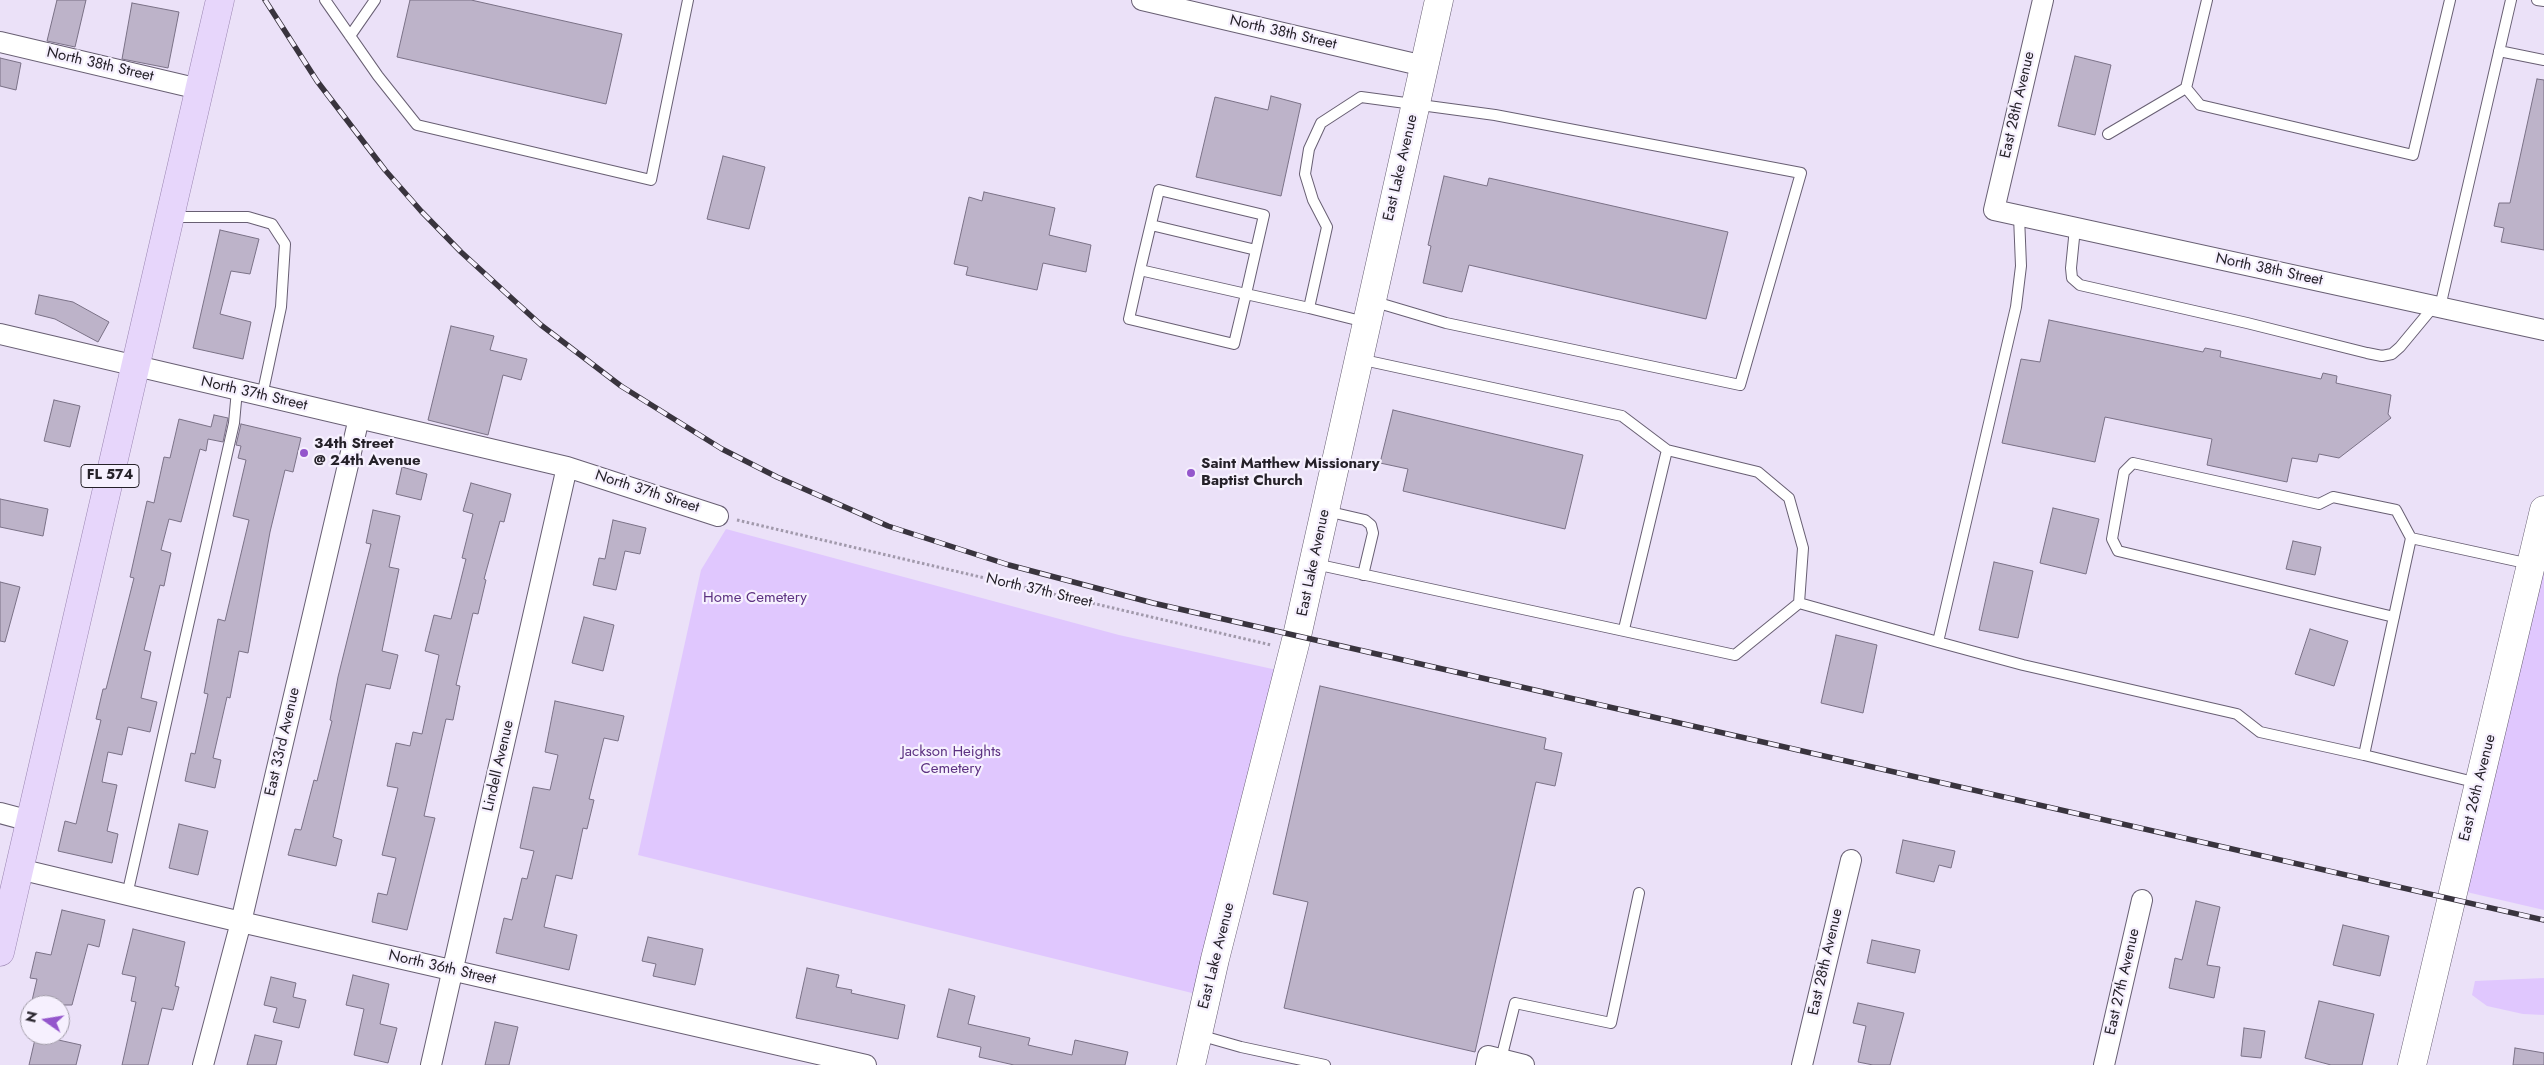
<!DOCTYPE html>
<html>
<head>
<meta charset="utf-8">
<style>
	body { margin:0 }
	#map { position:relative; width:2544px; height:1065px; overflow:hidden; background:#ebe1f8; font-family:Jost,sans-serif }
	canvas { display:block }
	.north { position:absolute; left:20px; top:995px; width:50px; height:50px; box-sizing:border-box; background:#f6f0fe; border:1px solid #a29da9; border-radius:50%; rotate:283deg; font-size:14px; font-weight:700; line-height:20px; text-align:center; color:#252129 }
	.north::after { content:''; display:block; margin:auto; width:18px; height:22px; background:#9456cc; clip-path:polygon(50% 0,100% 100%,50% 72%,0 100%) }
</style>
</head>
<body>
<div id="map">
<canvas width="2544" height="1065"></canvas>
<div class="north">N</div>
</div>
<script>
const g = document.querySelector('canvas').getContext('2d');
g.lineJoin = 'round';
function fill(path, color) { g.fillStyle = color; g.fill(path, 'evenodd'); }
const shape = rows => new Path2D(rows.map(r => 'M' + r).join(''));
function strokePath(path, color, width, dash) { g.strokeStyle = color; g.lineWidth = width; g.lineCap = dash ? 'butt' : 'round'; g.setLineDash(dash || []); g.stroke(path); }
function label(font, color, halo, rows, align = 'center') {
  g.font = font + ' Jost,sans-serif'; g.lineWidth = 4.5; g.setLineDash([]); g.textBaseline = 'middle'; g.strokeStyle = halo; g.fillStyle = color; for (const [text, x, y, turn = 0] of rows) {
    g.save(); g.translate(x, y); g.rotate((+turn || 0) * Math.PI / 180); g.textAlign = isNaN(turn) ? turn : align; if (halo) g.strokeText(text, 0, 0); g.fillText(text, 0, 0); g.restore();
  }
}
const green = shape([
	[726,529,1119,635,1277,670,1196,994,638,855,701,570],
	[2544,537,2544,910,2445,887],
	[2544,978,2544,1015,2523,1014,2487,1006,2472,995,2475,981]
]);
const building = shape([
	[57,0,86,0,75,47,47,41,57,0],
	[410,0,471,0,622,34,606,104,397,57,410,0],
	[132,3,179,12,168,68,122,59,132,3],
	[2075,56,2111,65,2095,135,2058,126,2075,56],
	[0,58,21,63,16,90,0,86,0,58],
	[2537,79,2544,80,2544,250,2501,242,2504,228,2494,226,2499,203,2510,203,2537,79],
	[1271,96,1301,104,1281,196,1196,177,1215,97,1268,110,1271,96],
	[723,156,765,167,749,229,707,219,723,156],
	[1444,176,1487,186,1489,178,1728,232,1706,319,1469,265,1462,292,1423,283,1431,246,1428,245,1444,176],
	[984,192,1055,208,1049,235,1091,245,1086,272,1043,263,1037,290,966,275,968,267,954,264,969,197,982,201,984,192],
	[220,230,259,239,250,274,231,271,220,314,251,322,243,359,193,348,220,230],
	[39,295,73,302,109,322,98,342,55,319,35,314,39,295],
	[2049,320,2203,352,2205,348,2221,351,2220,357,2321,379,2323,373,2337,376,2336,383,2391,395,2388,414,2391,418,2339,458,2319,454,2317,462,2292,458,2287,482,2207,465,2212,439,2105,417,2095,462,2002,443,2021,359,2040,362,2049,320],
	[451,326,494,336,490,350,527,359,521,380,503,375,488,435,428,420,451,326],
	[54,400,80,406,70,447,44,441,54,400],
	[1393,410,1583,455,1565,529,1403,491,1408,469,1380,463,1393,410],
	[214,415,228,418,223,442,208,439,206,451,200,449,181,522,169,519,161,550,171,553,164,586,160,585,144,650,151,652,141,698,157,702,150,732,128,727,122,755,108,752,102,782,117,785,107,831,118,834,112,863,58,851,65,821,76,824,101,720,96,719,103,689,106,689,134,578,130,577,147,501,154,503,164,457,170,458,179,419,211,427,214,415],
	[241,424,301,438,293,472,285,470,270,532,248,653,239,651,230,698,227,697,213,758,221,760,215,788,185,781,191,753,195,754,208,694,204,693,218,619,225,621,249,520,233,516,246,460,238,458,241,446,236,445,241,424],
	[402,467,427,474,421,500,396,494,402,467],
	[471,483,511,494,504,522,500,521,484,579,486,580,478,614,473,613,456,685,460,686,453,720,446,719,424,816,435,818,407,930,372,922,378,893,387,895,396,858,382,855,398,788,387,786,396,743,410,746,413,732,422,734,439,655,425,651,434,615,451,619,466,559,462,558,473,514,463,511,471,483],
	[0,499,48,509,43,536,0,527,0,499],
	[2053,508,2099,519,2086,574,2040,563,2053,508],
	[373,510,400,516,389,567,399,569,382,651,398,655,390,689,366,684,333,837,342,840,336,866,288,855,295,829,301,830,314,780,317,781,332,721,330,720,338,677,371,544,366,543,373,510],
	[613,520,646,528,640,554,625,551,616,590,593,585,599,558,605,559,613,520],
	[2293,541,2321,547,2315,575,2286,569,2293,541],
	[1994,562,2033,571,2018,638,1979,630,1994,562],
	[0,582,20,587,5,642,0,641,0,582],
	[584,617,614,625,603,671,572,663,584,617],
	[2310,629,2348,641,2334,686,2295,674,2310,629],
	[1836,635,1877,645,1863,713,1821,703,1836,635],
	[1320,686,1546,738,1544,749,1562,753,1555,786,1536,782,1475,1052,1284,1008,1308,902,1273,894,1320,686],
	[555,701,624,716,618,741,604,738,589,799,594,800,587,829,583,828,572,879,556,875,544,927,577,935,569,970,496,953,504,918,512,920,522,878,527,879,534,851,520,848,533,787,550,790,558,755,545,752,555,701],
	[179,824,208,831,198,875,169,868,179,824],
	[1903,840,1955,851,1951,868,1939,865,1934,882,1896,873,1903,840],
	[2196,901,2220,907,2207,965,2220,967,2214,998,2169,988,2175,958,2182,960,2196,901],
	[62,910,105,920,99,947,88,944,72,1005,31,1005,37,979,30,978,36,952,51,955,62,910],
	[2343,925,2389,936,2380,976,2333,965,2343,925],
	[133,929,185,942,175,986,179,987,173,1010,162,1008,148,1065,122,1065,136,1002,131,1001,136,977,122,974,133,929],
	[648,937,703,949,695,985,653,976,656,964,642,961,648,937],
	[1872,940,1920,950,1915,973,1867,963,1872,940],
	[807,968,839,975,836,987,852,990,851,993,905,1005,898,1039,796,1018,807,968],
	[353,975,389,984,380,1024,397,1028,388,1063,354,1055,364,1009,346,1005,353,975],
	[271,977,296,983,293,997,306,1000,299,1028,273,1022,277,1008,264,1005,271,977],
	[949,989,975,996,968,1024,1030,1038,1028,1045,1072,1055,1075,1040,1128,1052,1125,1065,1014,1065,979,1057,981,1047,937,1037,949,989],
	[2319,1001,2374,1014,2362,1065,2331,1065,2305,1058,2319,1001],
	[1858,1003,1904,1013,1890,1065,1873,1065,1858,1062,1866,1026,1853,1023,1858,1003],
	[495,1022,518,1027,509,1065,485,1065,495,1022],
	[2244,1028,2265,1031,2261,1058,2241,1056,2244,1028],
	[36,1035,81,1045,76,1065,29,1065,36,1035],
	[255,1035,282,1041,276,1065,247,1065,255,1035],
	[2515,1048,2544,1053,2544,1065,2513,1065,2515,1048]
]);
const path = shape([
	[737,520,1271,645]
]);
const lane = shape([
	[325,0,378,76,417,125,651,180,688,0],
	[2207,0,2186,88,2200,105,2413,155,2450,0],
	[2537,0,2544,1],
	[350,36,375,0],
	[2499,51,2544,60],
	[2108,134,2186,88],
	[2019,216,2021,266,2016,307,1938,642,2023,665,2237,714,2260,732,2364,755],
	[171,217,248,217,272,224,285,244,281,307,262,396],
	[1151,225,1256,250],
	[2075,228,2071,268,2072,278,2080,285,2247,323,2367,353,2382,356,2392,354,2400,347,2434,306],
	[1140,270,1159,190,1264,215,1256,250,1246,294,1234,344,1129,319,1140,270,1246,294,1309,308],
	[2440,307,2511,0],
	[1365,322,1309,308,1327,227,1313,200,1305,174,1309,149,1321,123,1361,97,1495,115,1801,173,1740,385,1446,323,1372,301],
	[1359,359,1622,416,1667,450,1758,472,1789,498,1803,548,1799,603],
	[1326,511,1365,520,1371,525,1373,533,1363,575],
	[2411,538,2530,564],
	[1315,564,1735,655,1799,603,1938,642],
	[2394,617,2118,551,2112,539,2124,472,2133,463,2319,504,2333,497,2396,510,2411,538,2364,755,2478,783],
	[1624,629,1667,450],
	[127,895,234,423,237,390],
	[1199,1035,1241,1047,1325,1065],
	[1501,1059,1515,1003,1611,1023,1639,893]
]);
const street = shape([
	[1142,0,1424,66],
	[2043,0,1994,210,2544,330],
	[0,42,199,89],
	[0,334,567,467,718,516],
	[0,813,30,821],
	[19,869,241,922,866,1065],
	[203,1065,241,922,359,418],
	[431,1065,567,467],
	[1486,1065,1488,1056,1524,1065],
	[1802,1065,1851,860],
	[2104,1065,2142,900]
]);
const secondary = shape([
	[1191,1065,1215,959,1297,636,1439,0],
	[2412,1065,2544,510]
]);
const primary = shape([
	[0,952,220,0]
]);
const rail = shape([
	[265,0,317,81,385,170,421,211,461,252,541,325,621,386,722,449,777,477,888,526,1009,565,1153,603,2544,920]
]);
const markers = [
	[304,453,5,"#9456cc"],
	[1191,473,5,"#9456cc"]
];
const shields = [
	[110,476,58]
];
const shieldNames = [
	["FL 574",110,476]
];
const streetNames = [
	["North 38th Street",1283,33,13],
	["North 38th Street",100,65,13],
	["East 28th Avenue",2018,105,-77],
	["East Lake Avenue",1401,168,-77],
	["North 38th Street",2269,270,12],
	["North 37th Street",254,394,13],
	["North 37th Street",647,492,18],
	["East Lake Avenue",1314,563,-78],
	["North 37th Street",1039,591,13],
	["East 33rd Avenue",283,742,-77],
	["Lindell Avenue",499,766,-77],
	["East 26th Avenue",2478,788,-76],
	["East Lake Avenue",1217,956,-76],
	["East 28th Avenue",1826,962,-77],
	["North 36th Street",442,968,13],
	["East 27th Avenue",2123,982,-77]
];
const poiNames = [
	["34th Street",314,444],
	["@ 24th Avenue",314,461],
	["Saint Matthew Missionary",1201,464],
	["Baptist Church",1201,481]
];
const parkNames = [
	["Home Cemetery",755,598],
	["Jackson Heights",951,752],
	["Cemetery",951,769]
];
fill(green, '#e0c7fe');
fill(building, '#bdb3c9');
strokePath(building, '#7a7186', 1);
strokePath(lane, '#685f73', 12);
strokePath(street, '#685f73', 22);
strokePath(secondary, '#685f73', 29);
strokePath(primary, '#9984b0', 29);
strokePath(path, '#a199ab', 3, [2.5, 2.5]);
strokePath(lane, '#fff', 10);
strokePath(street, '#fff', 20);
strokePath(secondary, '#fff', 28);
strokePath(primary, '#e7d6fb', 28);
strokePath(rail, '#39343e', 5.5);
strokePath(rail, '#f6f0fe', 4, [11]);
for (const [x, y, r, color] of markers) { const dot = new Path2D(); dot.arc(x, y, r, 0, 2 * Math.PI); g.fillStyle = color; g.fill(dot); strokePath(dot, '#f6f0fe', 2); }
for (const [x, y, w] of shields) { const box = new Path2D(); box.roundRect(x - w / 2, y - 11.5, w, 23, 4); g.fillStyle = '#f6f0fe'; g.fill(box); strokePath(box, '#252129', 1); }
label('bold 14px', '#252129', null, shieldNames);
label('15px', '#252129', '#f6f0fe', streetNames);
label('bold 15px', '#252129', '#f6f0fe', poiNames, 'left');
label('15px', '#5c3181', '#f6f0fe', parkNames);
</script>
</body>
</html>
